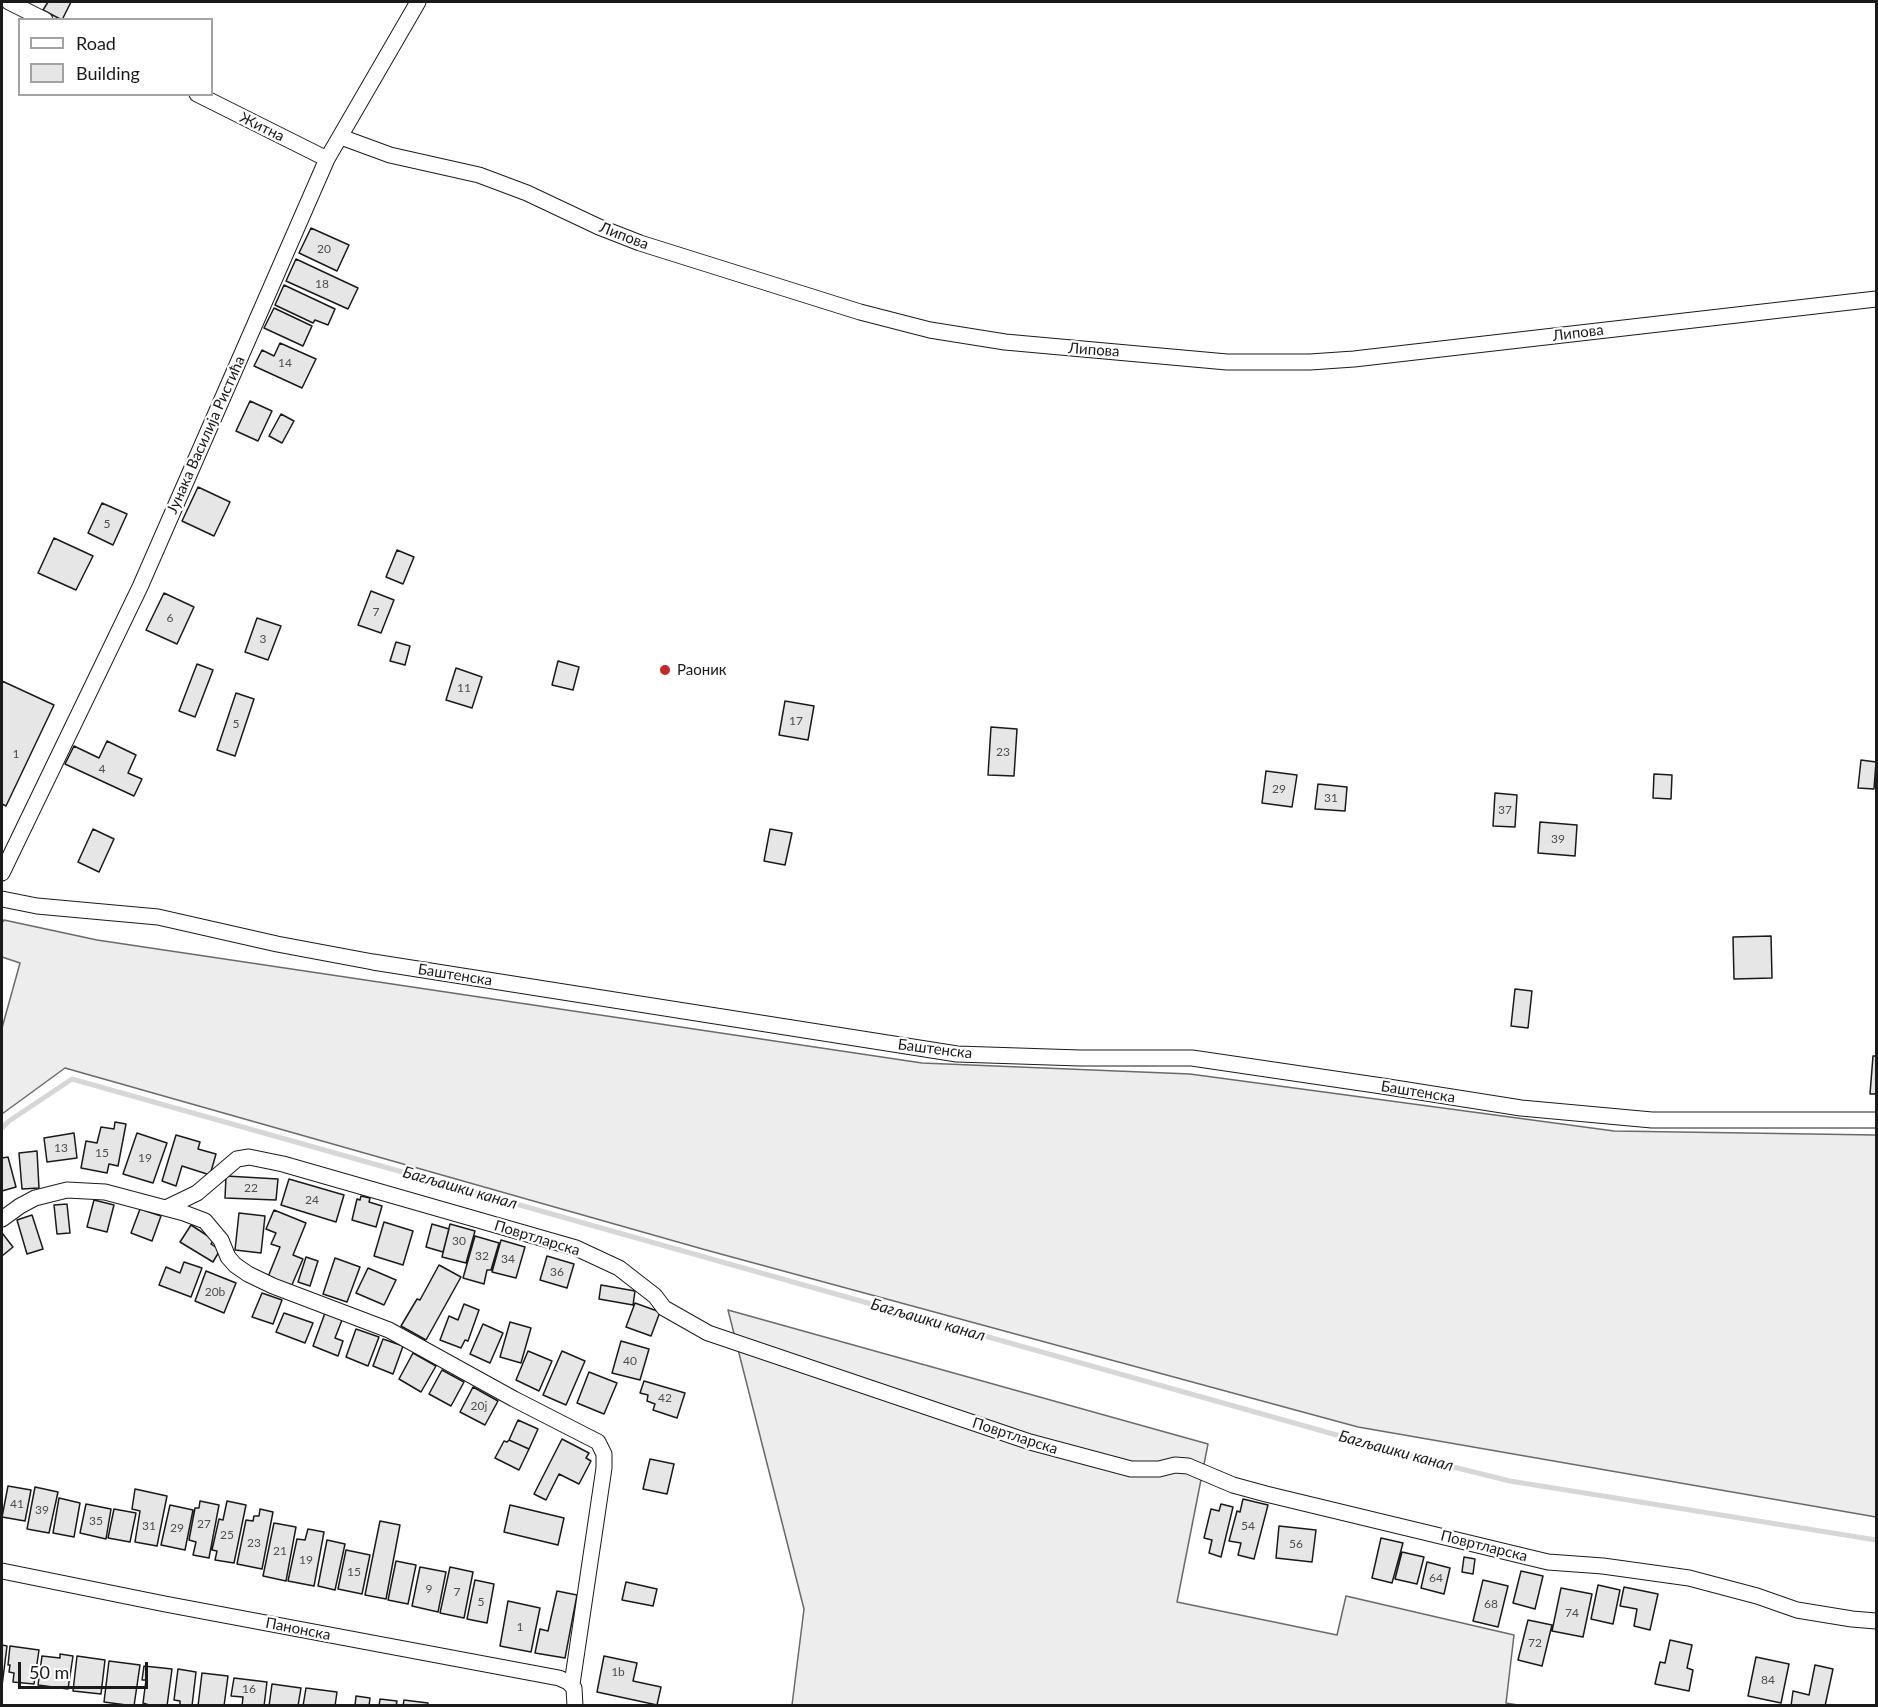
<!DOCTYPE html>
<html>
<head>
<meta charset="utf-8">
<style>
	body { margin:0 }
	#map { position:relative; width:1878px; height:1707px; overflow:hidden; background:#fff; font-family:Lato,sans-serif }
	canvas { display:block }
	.frame { position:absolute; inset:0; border:3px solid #1a1a1a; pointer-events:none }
	.legend { position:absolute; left:18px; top:18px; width:195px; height:78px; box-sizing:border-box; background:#fff; border:2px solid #a3a3a3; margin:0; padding:8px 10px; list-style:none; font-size:18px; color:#1a1a1a }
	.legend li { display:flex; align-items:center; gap:12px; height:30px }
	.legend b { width:30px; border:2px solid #a3a3a3 }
	.scale { position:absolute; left:18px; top:1662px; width:130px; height:27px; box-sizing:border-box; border:3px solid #1a1a1a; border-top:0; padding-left:8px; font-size:18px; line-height:21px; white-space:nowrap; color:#1a1a1a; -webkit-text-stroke:4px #fff; paint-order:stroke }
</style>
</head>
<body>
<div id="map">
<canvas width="1878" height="1707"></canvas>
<div class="frame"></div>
<ul class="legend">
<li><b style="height:8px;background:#fff"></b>Road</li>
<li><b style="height:16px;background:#e6e6e6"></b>Building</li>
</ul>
<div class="scale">50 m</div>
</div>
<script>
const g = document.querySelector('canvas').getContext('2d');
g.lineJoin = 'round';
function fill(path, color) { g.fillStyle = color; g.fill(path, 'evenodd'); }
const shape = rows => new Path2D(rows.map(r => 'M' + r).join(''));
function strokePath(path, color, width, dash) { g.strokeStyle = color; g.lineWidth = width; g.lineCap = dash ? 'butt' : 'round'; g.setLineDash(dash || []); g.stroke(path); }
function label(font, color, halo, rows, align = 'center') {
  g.font = font + ' Lato,sans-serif'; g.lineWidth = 4.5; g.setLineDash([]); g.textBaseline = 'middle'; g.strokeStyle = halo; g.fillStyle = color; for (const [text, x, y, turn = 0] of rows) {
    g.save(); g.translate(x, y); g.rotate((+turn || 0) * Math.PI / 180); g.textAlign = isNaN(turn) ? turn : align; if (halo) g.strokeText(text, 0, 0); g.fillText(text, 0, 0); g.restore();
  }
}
const built = shape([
	[4,920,97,940,922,1063,1190,1074,1614,1131,1876,1135,1876,1517,1358,1427,706,1250,65,1068,2,1114,2,1028,20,963,2,957,2,923,4,920],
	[728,1310,1208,1444,1177,1602,1337,1635,1346,1596,1514,1635,1506,1703,1518,1705,792,1705,804,1609,728,1310]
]);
const stream = shape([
	[2,1128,9,1121,72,1079,1429,1461,1510,1481,1876,1540]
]);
const building = shape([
	[48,2,71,2,62,20,43,10,48,2],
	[311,228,349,245,337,271,299,253,311,228],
	[296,259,358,288,348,309,286,281,296,259],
	[284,285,335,309,328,325,315,320,313,323,275,305,284,285],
	[274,308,312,326,303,346,264,328,274,308],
	[280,343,316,359,302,388,254,366,262,350,274,356,280,343],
	[250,401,272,411,258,441,236,431,250,401],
	[281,414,294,421,282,443,269,436,281,414],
	[198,487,230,502,214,536,182,521,198,487],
	[102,503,127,514,113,545,88,533,102,503],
	[54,538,93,556,76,590,38,573,54,538],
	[397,550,414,557,403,584,386,577,397,550],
	[371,591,394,600,381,633,358,625,371,591],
	[164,593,194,607,177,644,146,630,164,593],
	[257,618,281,626,268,660,245,652,257,618],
	[396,642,410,646,405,665,390,661,396,642],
	[558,661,579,667,573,690,552,685,558,661],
	[197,664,213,670,195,717,179,711,197,664],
	[456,668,482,677,472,708,446,700,456,668],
	[2,681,54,705,6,806,2,804,2,681],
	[236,693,254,699,235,756,217,750,236,693],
	[785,701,814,706,808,740,779,735,785,701],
	[991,727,1017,729,1014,776,988,775,991,727],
	[107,741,136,755,128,773,142,779,134,796,65,764,74,746,99,758,107,741],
	[1861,760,1876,762,1874,789,1858,788,1861,760],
	[1266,771,1297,775,1292,807,1262,803,1266,771],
	[1654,774,1672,775,1671,799,1653,798,1654,774],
	[1318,784,1347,787,1345,811,1315,809,1318,784],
	[1495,793,1517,795,1515,827,1493,826,1495,793],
	[1540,822,1577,825,1575,856,1538,853,1540,822],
	[93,829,114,839,99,872,78,862,93,829],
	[770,829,792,833,785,865,764,861,770,829],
	[1771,936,1772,978,1734,979,1733,937,1771,936],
	[1515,989,1532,991,1528,1028,1511,1026,1515,989],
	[1873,1056,1876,1056,1876,1094,1870,1094,1873,1056],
	[115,1122,126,1124,118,1166,109,1164,107,1173,81,1168,86,1141,97,1143,101,1127,114,1129,115,1122],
	[74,1133,77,1158,47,1162,44,1138,74,1133],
	[137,1133,167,1143,153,1183,123,1174,137,1133],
	[176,1135,200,1142,198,1149,216,1154,210,1175,182,1166,176,1186,162,1181,176,1135],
	[37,1151,39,1188,22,1189,19,1153,37,1151],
	[8,1157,16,1187,2,1191,2,1158,8,1157],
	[226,1176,278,1179,276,1200,225,1198,226,1176],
	[289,1179,344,1195,336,1222,281,1205,289,1179],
	[361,1196,370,1198,369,1202,382,1206,376,1227,352,1220,357,1199,360,1200,361,1196],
	[94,1200,114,1205,107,1232,87,1227,94,1200],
	[67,1204,70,1233,57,1234,54,1205,67,1204],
	[140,1209,161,1216,152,1241,131,1233,140,1209],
	[274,1210,306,1223,293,1255,303,1259,291,1287,268,1277,280,1247,271,1244,276,1233,266,1229,274,1210],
	[239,1213,265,1216,261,1253,235,1250,239,1213],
	[32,1215,43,1249,27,1254,17,1220,32,1215],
	[384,1222,413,1231,403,1265,374,1256,384,1222],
	[432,1224,449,1229,443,1252,426,1247,432,1224],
	[450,1224,475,1231,466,1263,442,1257,450,1224],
	[191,1225,214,1240,211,1244,220,1250,213,1262,180,1242,191,1225],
	[2,1233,13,1247,2,1256,2,1233],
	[475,1236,499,1243,491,1270,487,1270,484,1284,463,1278,475,1236],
	[501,1240,525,1247,516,1278,492,1272,501,1240],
	[547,1256,574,1264,567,1288,540,1280,547,1256],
	[306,1257,318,1261,310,1286,298,1282,306,1257],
	[335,1258,360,1267,347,1302,323,1294,335,1258],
	[184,1262,202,1268,191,1297,159,1285,166,1267,180,1273,184,1262],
	[439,1265,461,1277,426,1340,401,1326,417,1299,420,1300,439,1265],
	[368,1268,396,1280,384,1305,356,1293,368,1268],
	[206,1271,236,1283,224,1313,195,1301,206,1271],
	[601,1285,635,1291,633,1305,599,1299,601,1285],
	[262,1293,282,1300,273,1324,252,1317,262,1293],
	[635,1303,660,1312,651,1336,626,1327,635,1303],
	[464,1304,479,1310,468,1341,465,1340,461,1348,440,1340,449,1316,458,1320,464,1304],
	[284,1313,313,1323,305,1343,276,1332,284,1313],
	[325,1313,342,1320,335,1338,343,1341,338,1356,313,1346,325,1313],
	[510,1322,531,1328,521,1363,500,1357,510,1322],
	[483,1324,503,1333,490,1363,470,1354,483,1324],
	[356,1329,379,1337,368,1366,346,1357,356,1329],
	[383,1339,403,1346,393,1374,373,1366,383,1339],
	[621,1341,649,1349,640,1380,612,1373,621,1341],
	[528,1351,552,1361,539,1391,516,1380,528,1351],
	[562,1351,585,1361,566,1405,543,1395,562,1351],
	[413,1353,436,1366,421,1392,399,1379,413,1353],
	[442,1370,464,1382,451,1406,429,1394,442,1370],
	[589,1372,617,1383,604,1414,577,1403,589,1372],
	[644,1381,685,1393,677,1418,653,1410,655,1404,647,1401,648,1395,640,1393,644,1381],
	[473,1387,498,1401,485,1425,460,1412,473,1387],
	[518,1420,538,1429,529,1449,509,1440,518,1420],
	[562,1439,589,1453,586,1458,591,1461,579,1484,559,1474,546,1500,534,1494,562,1439],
	[509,1440,529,1449,519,1470,495,1458,504,1441,507,1442,509,1440],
	[650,1459,674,1464,667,1494,643,1489,650,1459],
	[8,1486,31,1490,25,1521,2,1517,8,1486],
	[35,1487,58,1492,49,1533,27,1529,35,1487],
	[135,1489,167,1496,157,1546,135,1542,140,1511,132,1509,135,1489],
	[59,1498,80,1503,74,1537,53,1533,59,1498],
	[1243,1499,1268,1505,1254,1559,1238,1555,1241,1543,1229,1541,1237,1511,1240,1512,1243,1499],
	[200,1501,219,1505,209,1558,193,1555,196,1542,189,1540,195,1508,199,1508,200,1501],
	[227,1501,246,1505,234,1563,215,1560,217,1551,212,1550,219,1519,223,1520,227,1501],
	[86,1504,111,1509,106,1539,80,1533,86,1504],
	[1221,1504,1233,1507,1221,1557,1209,1553,1212,1540,1204,1538,1211,1509,1219,1511,1221,1504],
	[170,1505,193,1510,185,1550,161,1545,170,1505],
	[510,1505,564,1518,558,1545,504,1532,510,1505],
	[114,1509,136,1513,130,1542,108,1538,114,1509],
	[260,1509,273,1512,262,1569,237,1564,246,1520,253,1521,254,1516,259,1516,260,1509],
	[380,1521,400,1525,386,1599,365,1595,380,1521],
	[274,1523,296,1527,286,1581,263,1576,274,1523],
	[1279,1526,1316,1530,1312,1562,1276,1558,1279,1526],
	[308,1529,324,1532,314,1586,288,1581,297,1539,305,1540,308,1529],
	[1381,1538,1403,1543,1392,1583,1372,1578,1381,1538],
	[327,1540,345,1544,335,1590,318,1586,327,1540],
	[346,1550,370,1555,362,1594,338,1589,346,1550],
	[1402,1552,1424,1557,1417,1584,1395,1579,1402,1552],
	[1464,1557,1475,1559,1473,1574,1462,1572,1464,1557],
	[396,1561,416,1565,408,1604,388,1600,396,1561],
	[1427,1562,1450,1568,1444,1594,1421,1588,1427,1562],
	[420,1567,446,1572,438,1612,412,1606,420,1567],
	[450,1567,473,1572,464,1618,440,1613,450,1567],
	[1521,1571,1543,1576,1535,1609,1513,1603,1521,1571],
	[475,1580,494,1584,487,1623,467,1619,475,1580],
	[1483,1580,1508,1586,1498,1627,1473,1621,1483,1580],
	[626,1582,657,1589,653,1606,622,1600,626,1582],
	[1598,1585,1620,1590,1613,1624,1591,1619,1598,1585],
	[1624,1587,1658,1594,1650,1630,1634,1626,1637,1609,1620,1606,1624,1587],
	[1561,1588,1592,1594,1583,1637,1552,1631,1561,1588],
	[557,1591,577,1595,565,1658,535,1653,540,1629,548,1631,557,1591],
	[508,1601,540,1608,531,1652,500,1646,508,1601],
	[1528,1620,1552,1625,1542,1666,1518,1660,1528,1620],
	[1670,1640,1692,1645,1687,1668,1693,1670,1689,1691,1655,1684,1660,1662,1665,1663,1670,1640],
	[2,1645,7,1646,2,1686,2,1645],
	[10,1646,39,1650,34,1684,13,1682,14,1673,9,1672,10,1665,8,1665,10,1646],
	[60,1654,73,1656,68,1689,38,1685,42,1656,60,1658,60,1654],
	[77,1656,105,1660,101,1694,73,1691,77,1656],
	[604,1656,637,1663,633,1681,661,1687,657,1705,597,1692,604,1656],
	[1756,1657,1789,1664,1781,1703,1748,1696,1756,1657],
	[109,1661,140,1665,134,1706,104,1702,109,1661],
	[1815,1665,1833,1669,1825,1706,1791,1706,1793,1691,1809,1695,1815,1665],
	[144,1666,172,1669,167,1706,152,1706,143,1703,146,1680,142,1680,144,1666],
	[178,1669,196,1672,192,1706,180,1706,180,1701,174,1700,178,1669],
	[202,1673,228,1676,224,1706,198,1706,202,1673],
	[234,1678,267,1682,264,1706,242,1706,243,1697,231,1696,234,1678],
	[272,1684,301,1688,298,1706,269,1706,272,1684],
	[306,1688,337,1692,335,1706,303,1706,306,1688],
	[356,1696,370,1698,369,1706,355,1706,356,1696],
	[380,1699,397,1701,396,1706,379,1706,380,1699],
	[404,1700,428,1703,428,1706,403,1706,404,1700]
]);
const minor = shape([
	[9,2,45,20],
	[197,94,327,159],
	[341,137,390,155,479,175,527,193,599,227,640,243,860,312,930,330,1005,342,1227,362,1310,362,1354,359,1876,299],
	[2,873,140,587,327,159,418,2],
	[2,899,37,906,158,917,277,944,373,962,957,1054,1080,1058,1192,1058,1382,1086,1521,1108,1652,1120,1876,1120],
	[166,1208,197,1193,237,1159,249,1157,283,1164,576,1248,619,1268,655,1296,664,1308,708,1333,1030,1442,1131,1469,1159,1469,1175,1465,1188,1466,1233,1485,1266,1494,1548,1562,1603,1566,1689,1578,1757,1596,1797,1610,1852,1619,1876,1621],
	[2,1219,20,1206,35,1198,67,1190,105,1192,184,1213,205,1221,221,1240,228,1257,235,1265,248,1274,273,1286,389,1330,514,1399,598,1442,604,1454,604,1468,572,1684],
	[2,1571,165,1604,559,1678,568,1682,574,1688,575,1706]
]);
const markers = [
	[665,670,6,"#c62828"]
];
const numberNames = [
	["20",324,249],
	["18",322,284],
	["14",285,363],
	["5",107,524],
	["7",376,612],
	["6",170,618],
	["3",263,639],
	["11",464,688],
	["17",796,721],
	["5",236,724],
	["23",1003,752],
	["1",16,754],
	["4",102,769],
	["29",1279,789],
	["31",1331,798],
	["37",1505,810],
	["39",1558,839],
	["13",61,1148],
	["15",102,1153],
	["19",145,1158],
	["22",251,1188],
	["24",312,1200],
	["30",459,1241],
	["32",482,1256],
	["34",508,1259],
	["36",557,1272],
	["20b",215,1292],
	["40",630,1361],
	["42",665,1398],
	["20j",479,1406],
	["41",17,1504],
	["39",42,1510],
	["35",96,1521],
	["27",204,1524],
	["31",149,1526],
	["54",1248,1526],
	["29",177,1528],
	["25",227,1535],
	["23",254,1543],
	["56",1296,1544],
	["21",280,1551],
	["19",306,1560],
	["15",354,1572],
	["64",1436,1578],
	["9",429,1589],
	["7",457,1592],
	["5",481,1602],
	["68",1491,1604],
	["74",1572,1613],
	["1",520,1627],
	["72",1535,1643],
	["1b",618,1672],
	["84",1768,1680],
	["16",249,1689]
];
const streetNames = [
	["Житна",262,127,26],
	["Липова",624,236,21],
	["Липова",1578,333,-7],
	["Липова",1094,350,4],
	["Јунака Василија Ристића",206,435,-66],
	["Баштенска",455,975,9],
	["Баштенска",935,1049,7],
	["Баштенска",1418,1092,9],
	["Повртларска",537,1238,17],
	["Повртларска",1015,1436,18],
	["Повртларска",1484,1546,14],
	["Панонска",298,1629,11]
];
const poiNames = [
	["Раоник",677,670]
];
const waterNames = [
	["Багљашки канал",460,1188,16],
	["Багљашки канал",928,1320,16],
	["Багљашки канал",1396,1451,15]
];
fill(built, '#ededed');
strokePath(built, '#6a6a6a', 1.5);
strokePath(stream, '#d7d7d7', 5);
fill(building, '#e6e6e6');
strokePath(building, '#1a1a1a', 1.5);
strokePath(minor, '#1a1a1a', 17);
strokePath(minor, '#fff', 15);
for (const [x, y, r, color] of markers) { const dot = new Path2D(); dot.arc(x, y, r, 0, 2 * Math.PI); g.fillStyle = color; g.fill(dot); strokePath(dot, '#fff', 2); }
label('12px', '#4d4d4d', null, numberNames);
label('15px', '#1a1a1a', '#fff', streetNames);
label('15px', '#1a1a1a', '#fff', poiNames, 'left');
label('italic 16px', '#1a1a1a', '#fff', waterNames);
</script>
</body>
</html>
